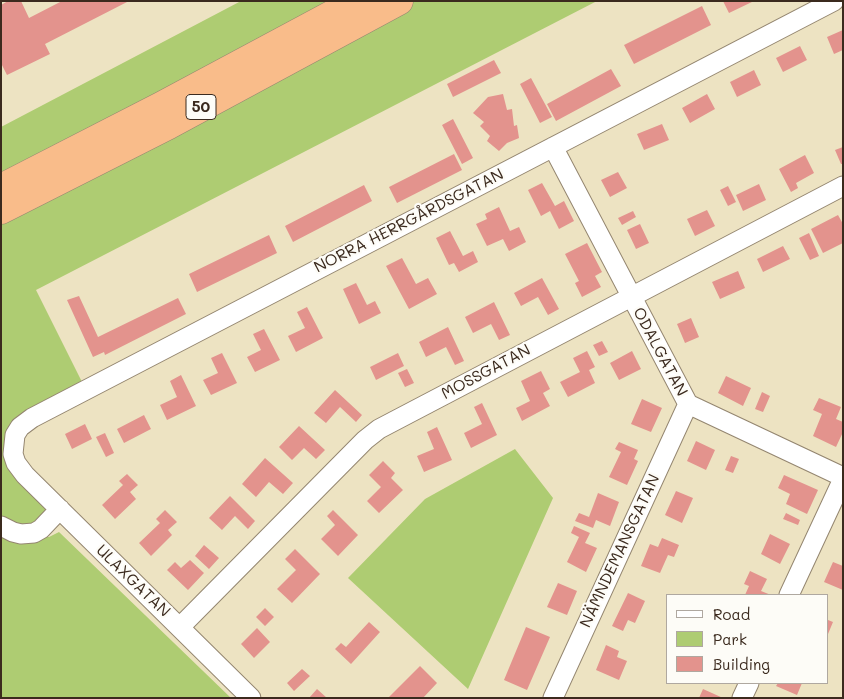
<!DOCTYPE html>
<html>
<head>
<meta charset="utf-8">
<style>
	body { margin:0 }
	#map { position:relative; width:844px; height:699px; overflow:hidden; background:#ede3c2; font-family:Mali,sans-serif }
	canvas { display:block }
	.frame { position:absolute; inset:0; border:2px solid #3b2a1e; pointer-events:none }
	.legend { position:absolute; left:666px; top:594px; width:162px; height:90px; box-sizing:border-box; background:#fdfcf7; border:1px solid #afa8a0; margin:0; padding:6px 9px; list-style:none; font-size:15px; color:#3b2a1e }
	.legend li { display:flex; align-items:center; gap:10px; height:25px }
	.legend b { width:25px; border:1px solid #afa8a0 }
</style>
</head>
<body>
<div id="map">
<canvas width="844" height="699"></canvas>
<div class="frame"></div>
<ul class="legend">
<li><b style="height:6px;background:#fff"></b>Road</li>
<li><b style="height:14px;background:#aecc72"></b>Park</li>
<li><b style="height:14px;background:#e3938d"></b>Building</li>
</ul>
</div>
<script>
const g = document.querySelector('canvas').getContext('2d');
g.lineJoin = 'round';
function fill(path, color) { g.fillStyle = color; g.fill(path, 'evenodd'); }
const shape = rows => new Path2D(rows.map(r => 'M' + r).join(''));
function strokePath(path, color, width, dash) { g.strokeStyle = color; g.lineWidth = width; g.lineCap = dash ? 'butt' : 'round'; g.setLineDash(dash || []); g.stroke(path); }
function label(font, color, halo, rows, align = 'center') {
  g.font = font + ' Mali,sans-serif'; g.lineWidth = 4.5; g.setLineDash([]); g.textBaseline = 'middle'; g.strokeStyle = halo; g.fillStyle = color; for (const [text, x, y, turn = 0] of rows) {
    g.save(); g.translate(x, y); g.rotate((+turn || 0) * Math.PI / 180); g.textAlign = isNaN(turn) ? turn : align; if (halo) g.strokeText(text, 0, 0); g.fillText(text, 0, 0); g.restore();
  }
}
const green = shape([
	[241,1,597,1,36,290,84,386,23,418,12,452,68,511,34,526,7,524,1,521,1,127],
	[515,449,553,498,468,689,348,578,425,499],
	[59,532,231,698,1,698,1,537,49,537]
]);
const building = shape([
	[8,1,21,1,29,18,62,1,129,1,45,44,50,54,7,75,1,63,1,5],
	[723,1,754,1,729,13],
	[702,6,711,25,634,64,624,45],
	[843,30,843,50,834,54,827,37],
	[800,46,807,60,783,72,776,58],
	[494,60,501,73,453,97,447,84],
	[611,69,621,86,556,121,547,104],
	[754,70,761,85,737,97,730,82],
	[531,78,552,117,540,123,520,84],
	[503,94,507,110,512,109,514,126,517,125,519,138,507,143,499,151,487,141,490,136,480,126,484,122,473,113,488,97],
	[707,94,715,109,690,123,682,108],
	[453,119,473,158,462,164,442,125],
	[662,124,669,140,644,150,637,134],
	[843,147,843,164,841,164,835,150],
	[454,154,462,170,397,203,389,187],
	[805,155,814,173,796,183,798,188,791,192,779,169],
	[618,172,627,188,610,197,601,180],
	[542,183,555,206,564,201,574,221,559,229,550,211,541,216,528,190],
	[759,184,766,200,743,211,736,195],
	[364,185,372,201,293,242,285,226],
	[728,186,736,202,728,206,720,190],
	[499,207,510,231,519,227,526,242,509,251,503,239,487,246,476,224,487,219,485,214],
	[707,210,715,226,695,236,687,219],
	[633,211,636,217,622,225,618,218],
	[838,215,843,224,843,243,823,253,811,229],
	[640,224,649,243,636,249,627,230],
	[450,231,463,256,473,251,478,262,459,272,454,263,449,265,436,238],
	[809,233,819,256,810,260,799,238],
	[269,235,277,253,197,292,189,274],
	[587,243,602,272,595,276,601,287,582,297,575,283,579,281,565,254],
	[783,246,790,259,763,272,757,259],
	[402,258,416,284,428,278,437,294,409,309,386,266],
	[738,271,745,288,720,299,712,282],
	[542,278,559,309,548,315,538,297,521,306,514,293],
	[356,283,367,305,375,301,381,313,359,324,343,289],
	[79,296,98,337,178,298,186,314,105,355,104,352,93,357,67,300],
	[494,302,510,335,499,340,491,324,473,333,465,317],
	[307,307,323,338,296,352,288,336,305,328,297,312],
	[691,318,699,337,685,343,677,324],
	[448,327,464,361,455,365,446,347,426,357,419,342],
	[264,329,280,360,255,372,247,357,261,350,253,334],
	[602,341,608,352,599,356,593,345],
	[587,351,595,367,589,370,595,383,568,397,560,382,580,372,573,358],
	[632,351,641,369,619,380,610,363],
	[222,353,237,383,211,395,203,380,218,373,211,358],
	[398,353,404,366,376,380,370,367],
	[407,369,414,383,405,387,398,373],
	[541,371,550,389,543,393,550,406,522,421,516,408,530,401,521,381],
	[181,375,196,406,167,420,160,405,177,397,170,381],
	[726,376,751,388,743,406,718,393],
	[335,390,362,415,356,422,340,407,326,423,314,413],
	[762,392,770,396,763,412,755,409],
	[819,398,841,407,836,419,843,422,843,432,836,447,813,436,822,414,813,410],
	[642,399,662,408,651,432,631,424],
	[482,403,497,435,471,448,464,433,482,424,474,407],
	[144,415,151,429,124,443,117,429],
	[85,424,92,439,72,449,65,434],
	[299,426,325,450,316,459,304,448,292,460,279,447],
	[437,427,452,460,424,472,417,456,434,449,427,432],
	[105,433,114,453,106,457,96,437],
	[696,441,715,450,706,470,687,461],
	[619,442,638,450,634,459,638,461,627,485,609,477,621,452,615,449],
	[731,456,739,459,733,473,725,470],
	[265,458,293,483,283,494,269,482,256,497,242,484],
	[383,461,395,473,391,478,403,490,379,513,367,501,381,487,369,475],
	[127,474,138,485,130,492,136,499,115,519,102,505,123,485,119,481],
	[784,475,818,490,807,514,786,504,790,494,778,488],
	[676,491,693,498,682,523,665,515],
	[598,493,619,502,610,526,596,520,593,528,575,521,579,513,589,517],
	[230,496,255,521,248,529,235,516,222,530,209,518],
	[165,510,177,522,168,530,172,535,151,556,139,543,160,523,156,519],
	[333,510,358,535,338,556,321,539,335,525,327,516],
	[786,513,800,520,798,525,783,519],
	[574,526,590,533,585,543,597,548,586,572,567,562,579,537,571,533],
	[770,534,790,544,780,564,761,554],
	[662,538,679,545,674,557,668,555,660,573,641,566,650,544,658,547],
	[204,545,219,558,209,569,195,556],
	[295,549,320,574,292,603,277,589,296,570,285,559],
	[190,560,204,573,188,590,167,570,175,562,181,568],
	[833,562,843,566,843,590,824,582],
	[750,571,767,579,761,591,771,595,745,595,749,586,744,584],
	[558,583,577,591,567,615,547,607],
	[628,593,645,601,635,623,628,620,623,631,612,626],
	[265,608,274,617,265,626,256,617],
	[828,620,833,622,828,634],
	[369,622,380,632,351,664,335,649,341,643,346,647],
	[526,627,550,637,527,690,504,680],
	[257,628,270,642,254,658,241,644],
	[606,645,619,651,617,657,627,661,619,680,596,670],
	[420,666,437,683,423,698,388,698],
	[302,669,310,676,294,691,287,683],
	[778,683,802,683,797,695,776,686],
	[317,689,327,698,309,698],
	[703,689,723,698,699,698]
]);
const minor = shape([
	[553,147,688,404,843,477],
	[1,526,13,532,21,534,34,533,41,529,60,509],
	[789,595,843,479],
	[180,627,365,440,379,429,843,186],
	[251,698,25,475,16,463,13,454,15,435,20,427,32,418,834,1],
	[553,698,688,404],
	[742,698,749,683]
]);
const trunk = shape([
	[1,188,161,106,357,1],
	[1,210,169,125,399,1]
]);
const shields = [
	[201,107,30]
];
const shieldNames = [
	["50",201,107]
];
const streetNames = [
	["NORRA HERRGÅRDSGATAN",409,221,-27],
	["ODALGATAN",660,352,62],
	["MOSSGATAN",486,372,-28],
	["NÄMNDEMANSGATAN",620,551,-65],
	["ULAXGATAN",133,581,44]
];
fill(green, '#aecc72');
fill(building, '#e3938d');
strokePath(minor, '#948670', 21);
strokePath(trunk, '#948670', 29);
strokePath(minor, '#fff', 19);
strokePath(trunk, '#f9bc8a', 28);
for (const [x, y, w] of shields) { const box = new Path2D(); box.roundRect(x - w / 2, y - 12.5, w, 25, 4); g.fillStyle = '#fdfcf7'; g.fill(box); strokePath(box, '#3b2a1e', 1); }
label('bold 15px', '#3b2a1e', null, shieldNames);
label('16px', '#3b2a1e', '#fdfcf7', streetNames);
</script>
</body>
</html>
